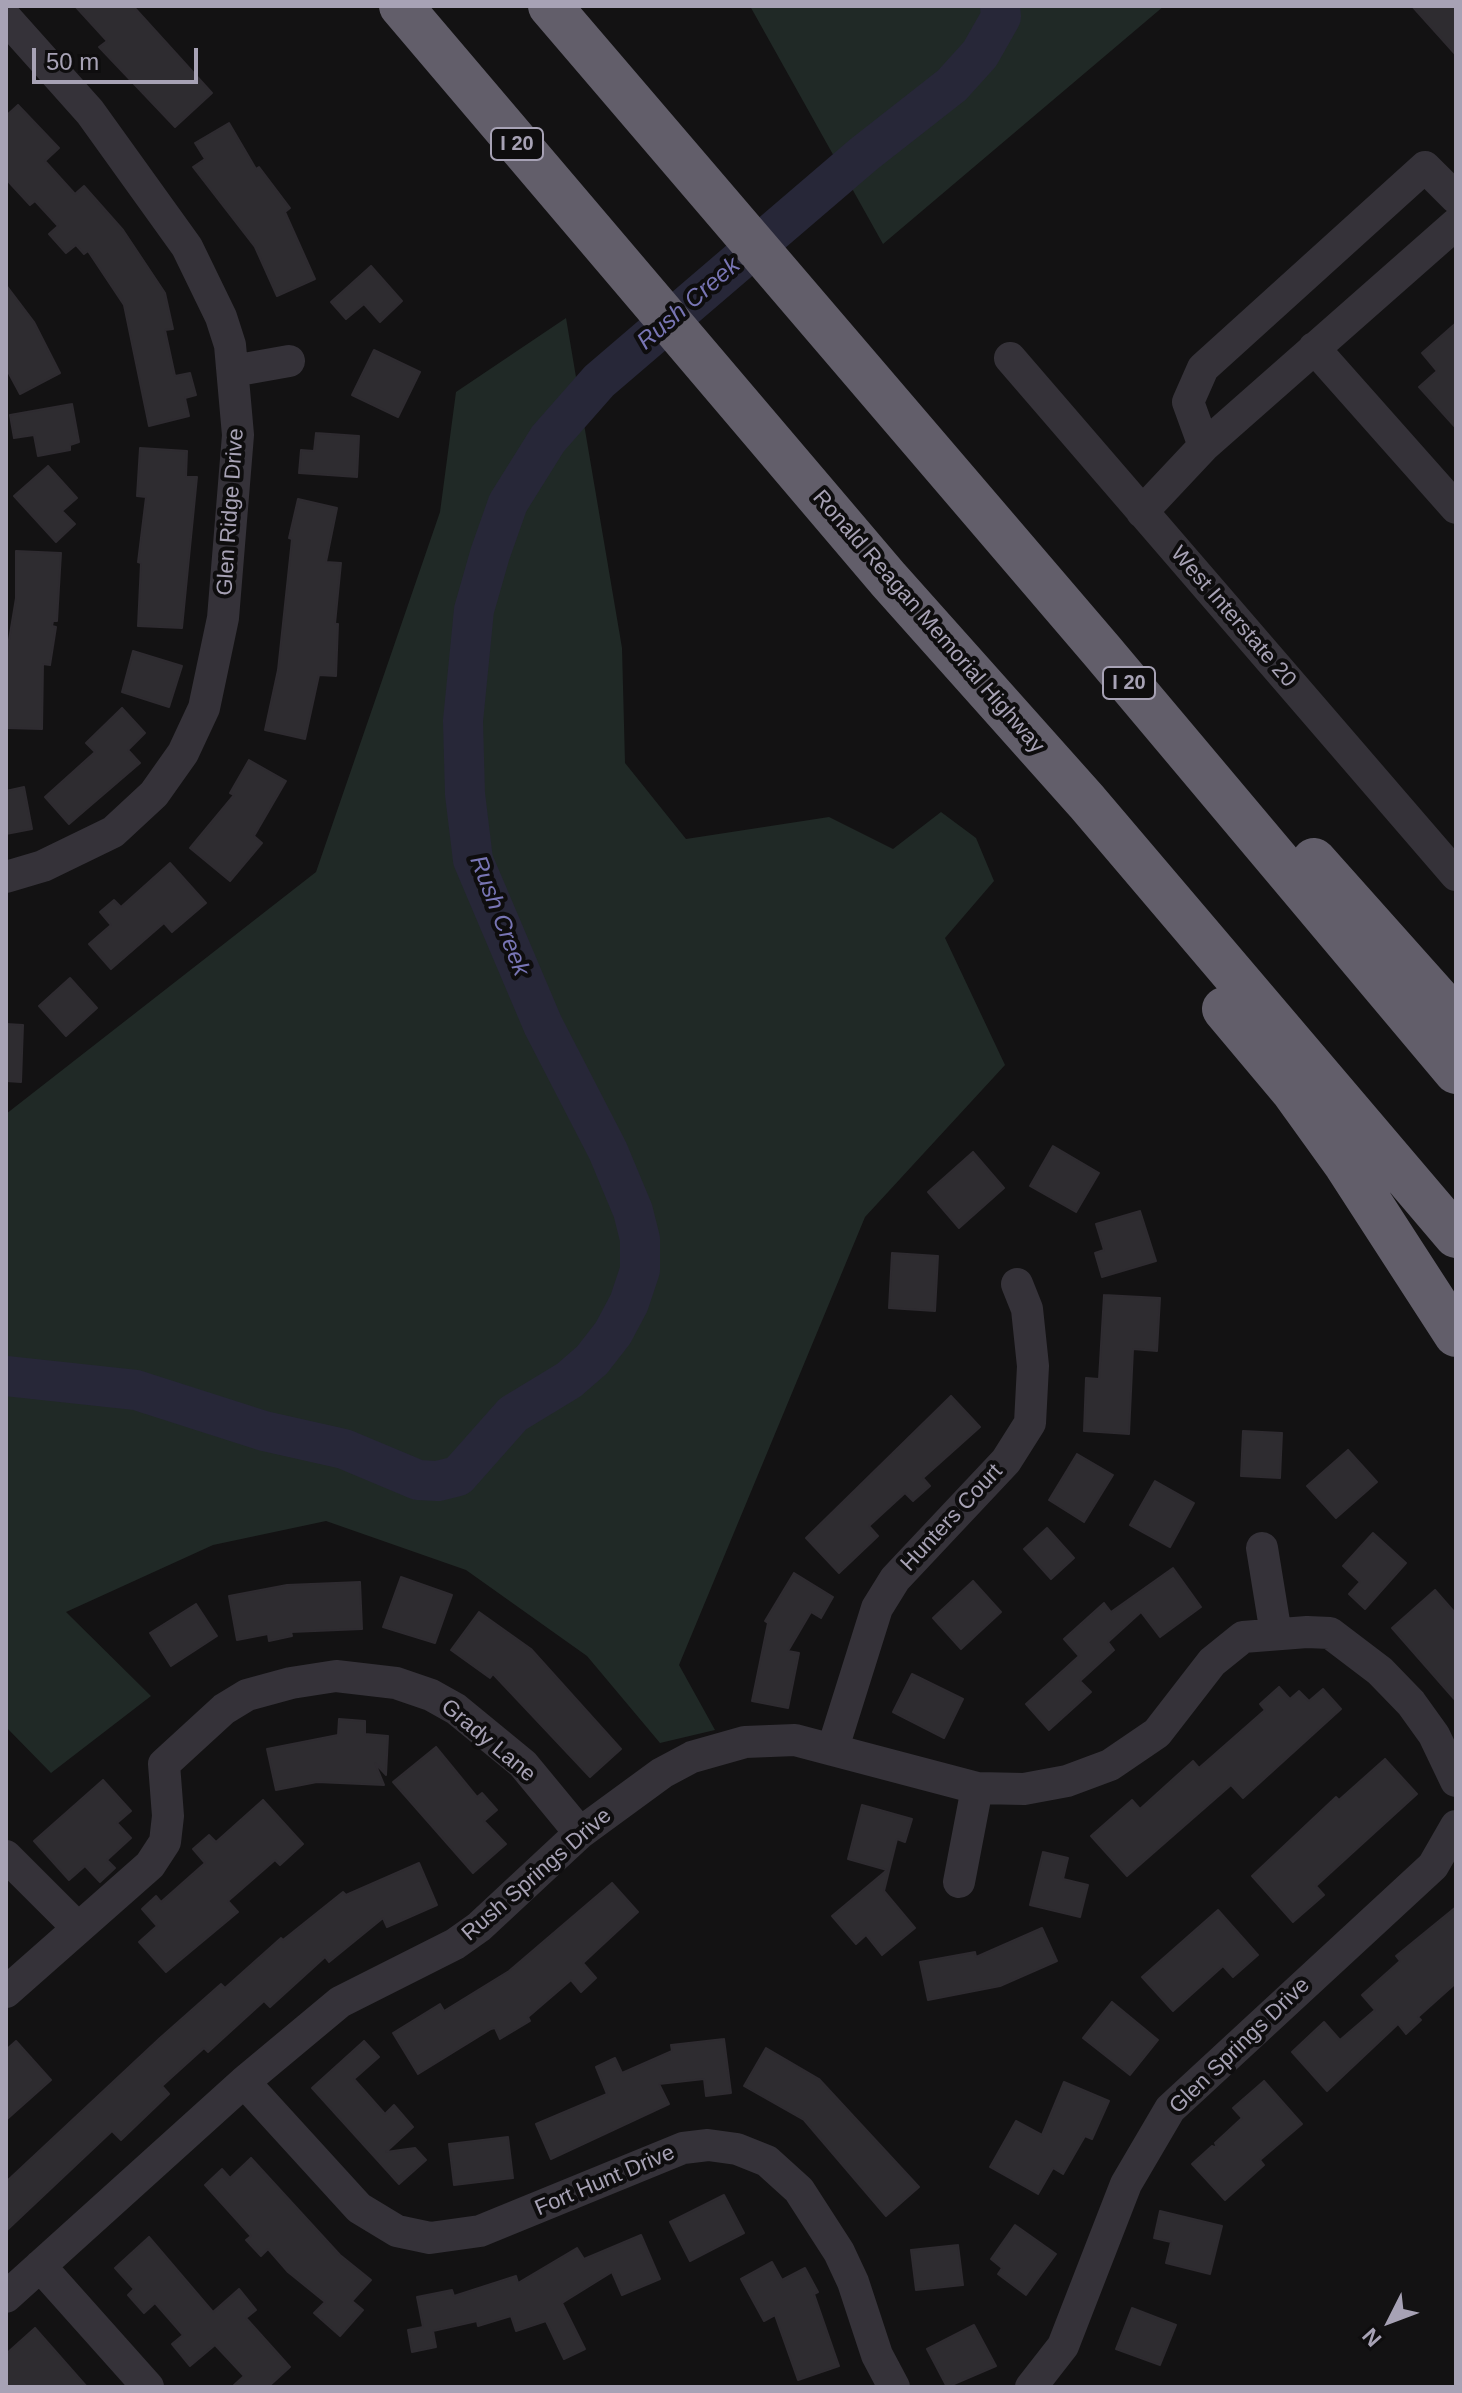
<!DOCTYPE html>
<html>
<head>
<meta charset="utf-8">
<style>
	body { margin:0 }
	#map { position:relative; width:1462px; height:2393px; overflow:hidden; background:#131213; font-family:Helvetica,sans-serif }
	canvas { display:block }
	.frame { position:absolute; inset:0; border:8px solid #a7a2b5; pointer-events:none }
	.north { position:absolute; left:1350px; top:2281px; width:80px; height:80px; -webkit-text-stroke:6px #0e0d0e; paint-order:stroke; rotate:228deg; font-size:22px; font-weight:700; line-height:32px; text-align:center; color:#a7a2b5 }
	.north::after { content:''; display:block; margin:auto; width:28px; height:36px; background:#a7a2b5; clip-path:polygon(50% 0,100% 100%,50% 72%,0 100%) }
	.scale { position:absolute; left:32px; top:48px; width:166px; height:36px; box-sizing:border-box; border:4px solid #a7a2b5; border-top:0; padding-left:10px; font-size:24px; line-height:28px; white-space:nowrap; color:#a7a2b5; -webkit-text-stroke:6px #0e0d0e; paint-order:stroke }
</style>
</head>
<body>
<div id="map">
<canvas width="1462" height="2393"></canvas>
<div class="frame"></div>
<div class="north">N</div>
<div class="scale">50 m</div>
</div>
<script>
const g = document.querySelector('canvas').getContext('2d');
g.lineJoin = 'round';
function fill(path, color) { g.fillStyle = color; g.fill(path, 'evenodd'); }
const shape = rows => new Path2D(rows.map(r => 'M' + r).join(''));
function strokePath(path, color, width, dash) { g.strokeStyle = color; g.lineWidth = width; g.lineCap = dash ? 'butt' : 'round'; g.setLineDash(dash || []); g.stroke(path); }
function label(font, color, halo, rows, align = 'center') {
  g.font = font + ' Helvetica,sans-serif'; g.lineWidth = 8; g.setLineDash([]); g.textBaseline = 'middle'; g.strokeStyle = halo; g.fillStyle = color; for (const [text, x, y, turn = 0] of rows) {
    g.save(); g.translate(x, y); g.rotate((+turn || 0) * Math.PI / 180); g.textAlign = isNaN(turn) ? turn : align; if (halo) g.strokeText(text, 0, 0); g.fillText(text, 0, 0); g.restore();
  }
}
const green = shape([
	[750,6,1164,6,883,244],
	[566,318,622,648,625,763,686,839,829,817,893,849,941,812,976,838,994,881,945,938,1005,1065,865,1217,679,1665,715,1730,660,1743,587,1656,466,1570,326,1521,213,1545,66,1612,151,1696,51,1773,6,1727,6,1114,316,872,440,512,456,392]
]);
const river = shape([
	[6,1376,136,1390,264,1431,344,1449,418,1480,438,1481,458,1476,513,1414,569,1380,592,1360,613,1333,629,1303,640,1270,640,1239,633,1211,608,1151,543,1025,473,860,465,794,463,721,474,610,490,554,508,503,548,439,599,381,864,154,952,85,980,54,1001,17,1000,6]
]);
const building = shape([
	[75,6,133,6,212,93,175,127,99,47,107,41,75,6],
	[1412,6,1456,6,1456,55,1412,6],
	[18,105,59,148,45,161,75,194,84,186,123,230,165,293,173,329,165,330,175,376,190,373,196,395,185,398,189,416,149,426,124,305,88,251,84,254,76,245,66,253,49,234,58,226,35,201,30,205,6,179,6,116,18,105],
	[229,123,256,169,259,167,290,208,285,212,315,279,277,296,255,247,193,167,205,159,195,143,229,123],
	[371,266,402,301,380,322,364,304,346,319,331,302,371,266],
	[6,285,34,322,60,373,20,394,6,368,6,285],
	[1456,323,1456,428,1419,387,1437,371,1422,353,1456,323],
	[374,350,420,372,398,417,352,395,374,350],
	[72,404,79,442,70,445,70,450,38,456,34,435,14,438,10,415,72,404],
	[316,433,359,436,357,477,299,473,301,450,314,451,316,433],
	[140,448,187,451,186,477,197,477,182,628,138,626,141,563,138,562,146,497,137,496,140,448],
	[48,466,77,498,62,511,75,524,56,542,14,496,48,466],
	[298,499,337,508,326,562,341,563,335,624,338,624,336,676,319,675,305,739,265,730,278,670,292,539,289,538,298,499],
	[16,551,61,553,57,621,53,621,52,626,56,627,50,665,43,664,42,729,6,728,6,658,16,598,16,551],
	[133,651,182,666,169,707,122,692,133,651],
	[122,708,145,733,128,750,140,763,69,824,45,797,95,752,86,743,122,708],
	[249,760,286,781,254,836,262,843,230,881,190,848,234,795,230,793,249,760],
	[24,787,32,829,6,834,6,791,24,787],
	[170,863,206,903,172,932,164,923,111,969,89,944,111,925,100,912,114,900,121,907,170,863],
	[70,978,97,1008,66,1036,39,1006,70,978],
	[6,1024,23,1025,21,1082,6,1081,6,1024],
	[1053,1146,1099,1173,1076,1212,1030,1186,1053,1146],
	[973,1152,1004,1188,959,1228,928,1192,973,1152],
	[1140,1211,1156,1261,1102,1277,1095,1253,1104,1250,1096,1224,1140,1211],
	[892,1253,938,1256,935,1311,889,1308,892,1253],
	[1104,1295,1160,1298,1157,1351,1133,1349,1129,1434,1084,1431,1086,1378,1099,1379,1104,1295],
	[951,1396,980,1427,923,1478,930,1486,913,1501,905,1493,869,1526,878,1536,839,1573,806,1538,951,1396],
	[1243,1431,1282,1433,1280,1478,1241,1476,1243,1431],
	[1348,1450,1377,1482,1336,1518,1307,1486,1348,1450],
	[1077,1454,1113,1475,1084,1522,1049,1500,1077,1454],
	[1155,1481,1194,1503,1170,1547,1130,1525,1155,1481],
	[1047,1528,1074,1558,1051,1579,1024,1549,1047,1528],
	[1373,1533,1406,1563,1365,1609,1349,1594,1360,1582,1343,1566,1373,1533],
	[1173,1568,1201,1607,1160,1637,1141,1612,1108,1642,1114,1650,1080,1681,1091,1692,1049,1730,1026,1704,1079,1656,1064,1639,1104,1603,1111,1612,1173,1568],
	[794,1573,833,1597,821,1618,811,1612,788,1651,799,1653,788,1708,752,1701,768,1623,765,1621,794,1573],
	[401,1577,452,1595,435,1643,383,1627,401,1577],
	[973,1581,1001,1612,961,1649,933,1618,973,1581],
	[360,1582,362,1629,291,1632,292,1636,269,1641,268,1634,237,1640,229,1596,287,1585,360,1582],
	[1435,1590,1456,1614,1456,1701,1392,1628,1435,1590],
	[196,1604,217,1636,171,1666,150,1633,196,1604],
	[479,1612,531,1649,621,1749,590,1777,493,1674,490,1678,451,1650,479,1612],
	[912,1674,963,1699,944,1738,893,1712,912,1674],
	[1279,1687,1290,1699,1299,1691,1309,1701,1323,1689,1341,1709,1243,1798,1231,1785,1127,1876,1091,1836,1132,1800,1140,1809,1193,1761,1199,1768,1265,1710,1260,1704,1279,1687],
	[339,1719,365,1721,365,1734,388,1736,386,1775,375,1763,384,1785,317,1782,276,1790,267,1749,338,1735,339,1719],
	[436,1747,477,1797,482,1793,497,1810,484,1821,506,1844,473,1873,393,1782,436,1747],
	[1385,1759,1417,1794,1316,1886,1324,1895,1293,1922,1252,1876,1336,1797,1339,1800,1385,1759],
	[103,1780,131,1811,117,1823,131,1838,107,1860,115,1868,100,1882,85,1866,69,1880,34,1841,103,1780],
	[263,1800,303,1844,280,1865,275,1860,228,1901,238,1912,166,1972,139,1942,157,1926,142,1909,156,1896,161,1902,205,1863,193,1849,209,1835,216,1842,263,1800],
	[862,1805,912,1819,905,1842,897,1839,884,1891,915,1928,882,1955,866,1935,856,1944,832,1916,887,1870,848,1859,862,1805],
	[1043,1852,1068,1858,1063,1879,1088,1885,1080,1917,1030,1905,1043,1852],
	[419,1863,437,1905,387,1927,383,1918,329,1962,325,1957,270,2007,264,2001,208,2052,204,2048,162,2086,169,2094,121,2140,112,2131,6,2231,6,2182,160,2038,221,1984,225,1988,281,1938,283,1940,343,1892,346,1895,419,1863],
	[612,1883,638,1912,583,1963,596,1978,581,1992,571,1980,528,2017,530,2021,500,2039,495,2028,491,2029,418,2074,393,2033,440,2004,444,2011,509,1971,612,1883],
	[1456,1907,1456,1983,1418,2017,1421,2020,1406,2034,1398,2024,1327,2091,1292,2052,1324,2022,1340,2040,1375,2010,1362,1995,1400,1961,1396,1956,1456,1907],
	[1218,1910,1258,1955,1233,1977,1223,1966,1173,2011,1142,1977,1218,1910],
	[1042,1928,1057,1961,1000,1986,928,2000,920,1962,975,1952,976,1957,1042,1928],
	[1112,2002,1158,2040,1130,2075,1083,2038,1112,2002],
	[724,2039,731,2093,706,2096,704,2079,659,2084,669,2104,551,2159,536,2124,607,2094,596,2067,615,2058,622,2073,672,2051,671,2045,724,2039],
	[16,2041,51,2080,6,2120,6,2050,16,2041],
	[364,2041,379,2057,354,2079,385,2114,394,2105,413,2127,386,2152,415,2148,426,2160,399,2184,312,2088,364,2041],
	[766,2048,819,2079,919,2187,886,2216,804,2120,744,2086,766,2048],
	[1264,2081,1302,2124,1260,2160,1264,2165,1225,2200,1192,2164,1212,2146,1217,2148,1215,2143,1242,2118,1233,2108,1264,2081],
	[1064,2082,1109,2101,1092,2139,1085,2136,1063,2174,1053,2168,1038,2194,990,2167,1016,2121,1042,2135,1064,2082],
	[508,2137,513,2178,454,2185,449,2144,508,2137],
	[251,2158,340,2255,371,2280,352,2301,363,2310,340,2336,314,2313,325,2302,288,2272,268,2249,261,2256,246,2240,251,2236,205,2185,222,2169,230,2178,251,2158],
	[724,2195,744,2233,690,2261,670,2222,724,2195],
	[1160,2211,1222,2226,1210,2274,1166,2263,1171,2242,1154,2238,1160,2211],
	[1015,2225,1056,2254,1026,2295,998,2274,1002,2268,991,2259,1015,2225],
	[641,2235,660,2279,622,2295,612,2272,562,2303,585,2349,564,2359,546,2321,516,2331,511,2316,478,2326,477,2321,433,2331,436,2347,412,2352,408,2330,423,2327,417,2297,452,2290,454,2296,516,2276,518,2283,577,2248,584,2259,641,2235],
	[149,2237,213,2312,239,2289,256,2310,246,2318,290,2367,268,2387,232,2387,244,2376,215,2345,190,2366,172,2344,183,2335,155,2303,144,2313,128,2295,134,2289,115,2268,149,2237],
	[958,2245,963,2285,916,2290,911,2250,958,2245],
	[772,2262,782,2280,805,2268,818,2292,814,2294,839,2366,798,2380,775,2315,764,2321,741,2279,772,2262],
	[1132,2308,1176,2325,1160,2365,1116,2349,1132,2308],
	[974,2325,996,2366,947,2387,927,2349,974,2325],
	[35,2328,72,2370,87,2387,6,2387,6,2354,35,2328]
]);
const minor = shape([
	[6,18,90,112,187,247,221,317,230,345,238,435,223,618,204,708,183,753,154,794,113,832,43,866,6,877],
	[1314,348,1456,508],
	[1010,358,1456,875],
	[233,371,289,361],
	[1204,446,1188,402,1203,368,1425,167,1456,198],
	[1142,512,1204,446,1456,224],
	[1262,1548,1276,1634],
	[833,1748,877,1608,895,1579,1006,1461,1030,1423,1033,1366,1027,1309,1017,1284],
	[6,1856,78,1928],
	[959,1882,977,1788],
	[6,1992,150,1865,165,1842,168,1816,164,1764,224,1709,247,1695,291,1683,336,1676,396,1683,431,1695,456,1709,523,1764,580,1833],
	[244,2082,359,2208,397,2231,430,2238,480,2231,683,2148,708,2145,737,2149,767,2161,799,2190,839,2252,853,2282,877,2355,894,2387],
	[40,2266,148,2387],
	[6,2297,244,2082,340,2002,455,1944,479,1927,580,1833,662,1773,692,1757,745,1742,795,1740,977,1788,1024,1789,1067,1781,1110,1765,1157,1733,1212,1662,1243,1637,1307,1632,1330,1633,1380,1671,1411,1703,1434,1735,1456,1781],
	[1031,2387,1063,2346,1126,2184,1170,2109,1433,1866,1456,1826]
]);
const highway = shape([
	[401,6,888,579,1087,802,1456,1236],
	[550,6,1102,651,1456,1072],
	[1314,860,1456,1019],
	[1224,1009,1292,1090,1346,1165,1456,1335]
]);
const shields = [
	[517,144,52],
	[1129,683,52]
];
const shieldNames = [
	["I 20",517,144],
	["I 20",1129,683]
];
const streetNames = [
	["Glen Ridge Drive",231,512,-86],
	["West Interstate 20",1233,617,49],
	["Ronald Reagan Memorial Highway",928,622,49],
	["Hunters Court",952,1518,-47],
	["Grady Lane",488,1741,40],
	["Rush Springs Drive",537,1875,-41],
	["Glen Springs Drive",1240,2046,-44],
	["Fort Hunt Drive",605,2181,-23]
];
const waterNames = [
	["Rush Creek",689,304,-41],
	["Rush Creek",499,916,69]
];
fill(green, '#202926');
strokePath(river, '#272738', 40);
fill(building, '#2e2c30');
strokePath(building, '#2e2b30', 2);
strokePath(minor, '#353239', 32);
strokePath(highway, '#625e6a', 44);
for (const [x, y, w] of shields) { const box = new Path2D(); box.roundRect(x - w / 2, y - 16, w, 32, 6); g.fillStyle = '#0e0d0e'; g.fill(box); strokePath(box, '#a7a2b5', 2); }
label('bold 20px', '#a7a2b5', null, shieldNames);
label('22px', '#a7a2b5', '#0e0d0e', streetNames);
label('italic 24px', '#7875b4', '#0e0d0e', waterNames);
</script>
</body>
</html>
